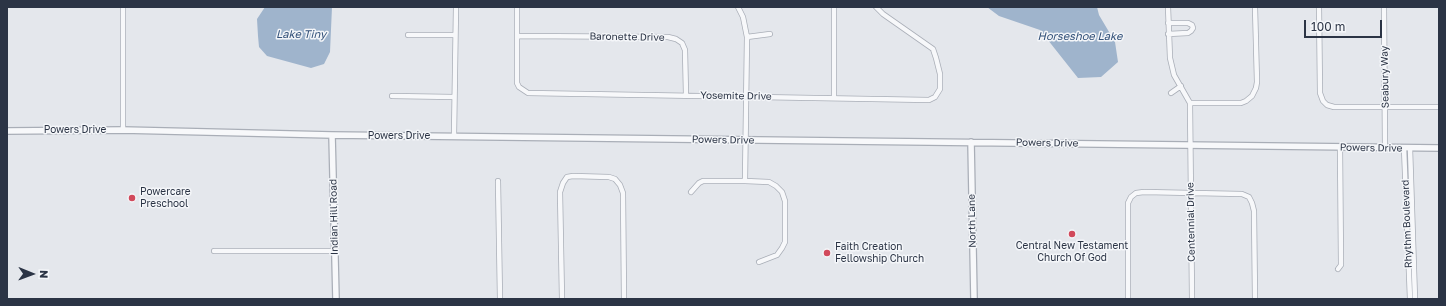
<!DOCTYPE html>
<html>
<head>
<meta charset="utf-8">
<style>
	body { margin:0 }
	#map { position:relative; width:1446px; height:306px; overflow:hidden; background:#e4e7ec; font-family:"Golos Text",sans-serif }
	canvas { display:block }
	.frame { position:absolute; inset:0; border:8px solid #2b3445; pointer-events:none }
	.north { position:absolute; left:12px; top:254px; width:40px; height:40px; -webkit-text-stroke:3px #f4f6f9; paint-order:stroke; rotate:91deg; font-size:11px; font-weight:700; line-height:16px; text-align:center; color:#2b3445 }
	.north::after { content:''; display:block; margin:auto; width:14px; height:18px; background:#2b3445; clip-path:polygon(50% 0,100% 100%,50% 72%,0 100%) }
	.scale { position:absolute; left:1304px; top:20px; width:78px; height:18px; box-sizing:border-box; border:2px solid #2b3445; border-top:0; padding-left:5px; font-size:12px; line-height:14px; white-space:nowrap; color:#2b3445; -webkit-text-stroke:3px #f4f6f9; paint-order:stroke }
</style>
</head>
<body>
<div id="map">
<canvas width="1446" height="306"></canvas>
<div class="frame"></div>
<div class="north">N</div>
<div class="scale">100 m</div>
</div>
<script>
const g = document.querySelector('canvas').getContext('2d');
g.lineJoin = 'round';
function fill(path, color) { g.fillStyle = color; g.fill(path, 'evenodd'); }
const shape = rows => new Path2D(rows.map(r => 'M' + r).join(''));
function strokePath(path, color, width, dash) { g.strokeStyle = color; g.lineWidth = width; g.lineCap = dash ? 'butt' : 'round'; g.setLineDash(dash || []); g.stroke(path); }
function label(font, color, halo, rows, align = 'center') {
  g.font = font + ' "Golos Text",sans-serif'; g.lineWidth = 3; g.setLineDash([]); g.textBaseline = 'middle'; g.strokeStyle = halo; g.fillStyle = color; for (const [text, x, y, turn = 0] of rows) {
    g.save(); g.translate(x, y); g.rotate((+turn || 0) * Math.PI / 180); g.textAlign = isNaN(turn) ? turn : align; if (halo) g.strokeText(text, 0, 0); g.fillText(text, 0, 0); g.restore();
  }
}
const water = shape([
	[265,7,332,7,330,52,324,64,311,68,267,56,259,47,258,36,257,19],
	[987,7,1097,7,1099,15,1115,42,1118,62,1101,77,1078,78,1040,30,999,16]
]);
const minor = shape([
	[123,7,123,130],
	[517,7,517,83,519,87,528,93,929,100,935,97,940,89,940,74,936,58,933,49,883,14,876,7],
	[738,7,743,17,747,37,745,181],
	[1168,7,1170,58,1174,75,1190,103,1192,299],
	[1319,7,1320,93,1323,101,1327,105,1334,107,1439,107],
	[1384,7,1385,148],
	[1168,23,1188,23,1192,25,1193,28,1191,31,1188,33,1168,34],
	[408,35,455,35],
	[518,36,668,37,676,39,682,43,685,50,686,95],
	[747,37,770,34],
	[1171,93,1181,86],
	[392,96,454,97],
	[834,97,834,7],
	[1190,103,1241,103,1246,101,1252,96,1256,88,1257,82,1255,7],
	[454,136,456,7],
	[1404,148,1410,299],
	[1410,148,1415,299],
	[498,181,500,299],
	[691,192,699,183,703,181,745,181,769,182,776,186,782,192,785,201,785,242,782,248,777,255,759,262],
	[214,251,335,251],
	[1338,269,1341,265,1340,147],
	[562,299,560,192,563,183,567,177,573,176,609,177,615,179,620,185,623,193,624,299],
	[1128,299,1128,203,1131,197,1136,193,1144,192,1242,194,1249,197,1252,203,1254,211,1255,299]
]);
const tertiary = shape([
	[7,131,123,130,332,135,1439,148],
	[332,135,336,299],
	[971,142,974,299]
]);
const markers = [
	[132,198,4,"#d1495b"],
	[1072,234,4,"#d1495b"],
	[827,253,4,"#d1495b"]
];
const streetNames = [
	["Baronette Drive",627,37,1],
	["Seabury Way",1385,77,-91],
	["Yosemite Drive",736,96,1],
	["Powers Drive",75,130],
	["Powers Drive",399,136],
	["Powers Drive",723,140,1],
	["Powers Drive",1047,143,1],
	["Powers Drive",1371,148,1],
	["Indian Hill Road",334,217,-91],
	["North Lane",972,221,-91],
	["Centennial Drive",1191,222,-91],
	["Rhythm Boulevard",1407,224,-92]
];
const poiNames = [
	["Powercare",140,192],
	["Preschool",140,204],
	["Central New Testament",1072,246,"center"],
	["Church Of God",1072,258,"center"],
	["Faith Creation",835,247],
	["Fellowship Church",835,259]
];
const waterNames = [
	["Lake Tiny",301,35],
	["Horseshoe Lake",1080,37]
];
fill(water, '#9fb4cc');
strokePath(minor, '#a9aeb7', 6);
strokePath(tertiary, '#a9aeb7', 8);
strokePath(minor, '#f7f8fa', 4.5);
strokePath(tertiary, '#f7f8fa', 5.5);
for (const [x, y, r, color] of markers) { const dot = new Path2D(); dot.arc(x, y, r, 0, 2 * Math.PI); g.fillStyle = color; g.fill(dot); strokePath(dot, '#f4f6f9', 1.5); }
label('10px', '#2b3445', '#f4f6f9', streetNames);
label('10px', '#2b3445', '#f4f6f9', poiNames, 'left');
label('italic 11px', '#34527a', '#f4f6f9', waterNames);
</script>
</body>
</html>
